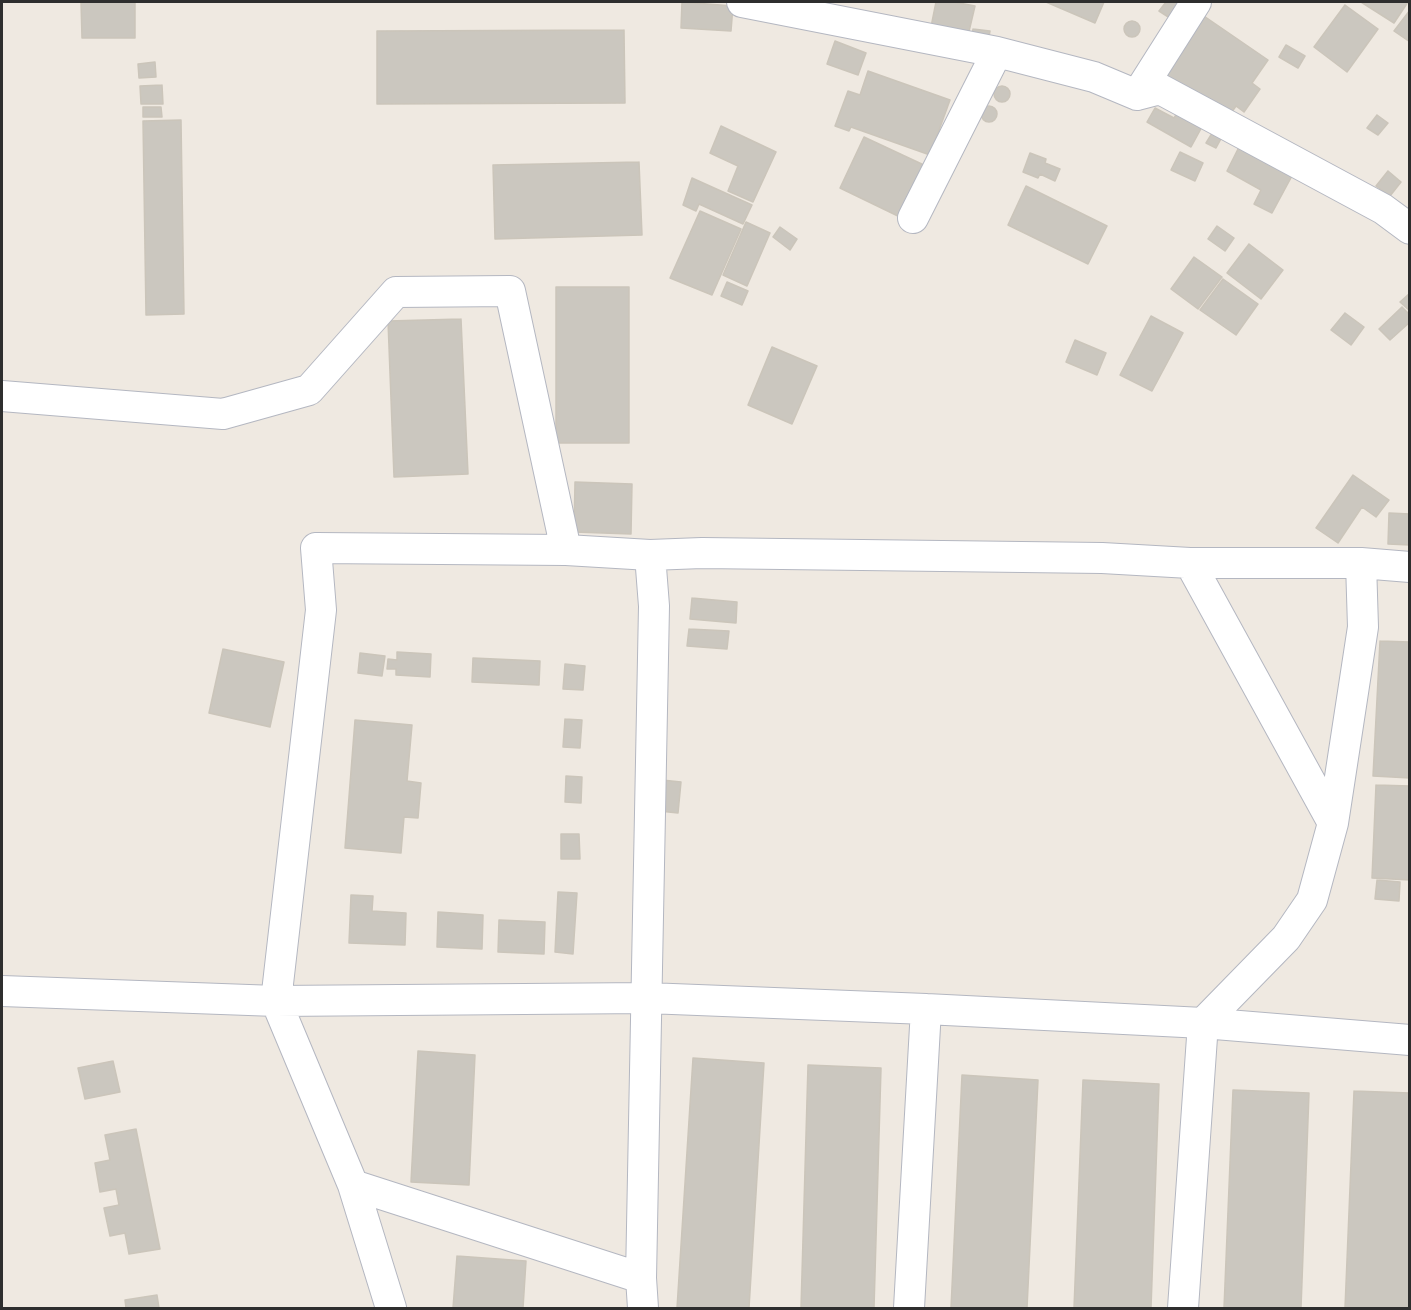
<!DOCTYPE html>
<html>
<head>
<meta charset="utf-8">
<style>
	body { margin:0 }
	#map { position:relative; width:1411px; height:1310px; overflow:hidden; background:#efe9e1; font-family:"Roboto Condensed",sans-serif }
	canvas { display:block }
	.frame { position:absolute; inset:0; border:3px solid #2e2e2e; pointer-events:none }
</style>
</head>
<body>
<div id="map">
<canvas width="1411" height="1310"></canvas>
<div class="frame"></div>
</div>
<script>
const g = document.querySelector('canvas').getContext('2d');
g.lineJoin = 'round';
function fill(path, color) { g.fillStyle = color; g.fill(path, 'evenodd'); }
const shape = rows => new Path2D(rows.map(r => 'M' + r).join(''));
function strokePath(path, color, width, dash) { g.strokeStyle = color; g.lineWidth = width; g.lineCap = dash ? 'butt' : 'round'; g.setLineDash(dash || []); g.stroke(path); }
const building = shape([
	[81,2,135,2,135,38,82,38,81,2],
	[682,2,733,6,731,31,681,28,682,2],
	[936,2,954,2,975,6,967,40,930,32,936,2],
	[1046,2,1104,2,1095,23,1046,2],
	[1166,2,1182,2,1176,22,1159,11,1166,2],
	[1361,2,1408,2,1394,23,1361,2],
	[1345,5,1378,29,1347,72,1314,47,1345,5],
	[1410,10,1410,42,1394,31,1410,10],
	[1201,14,1268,60,1252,83,1260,89,1244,112,1236,106,1227,119,1160,72,1201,14],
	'1124 29a8 8 0 1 1 16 0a8 8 0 1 1-16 0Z',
	[973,29,990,31,988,43,971,41,973,29],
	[624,30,625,103,377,104,377,31,624,30],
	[835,41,866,53,858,75,827,64,835,41],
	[1286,45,1305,56,1298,68,1279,57,1286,45],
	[155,62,156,77,139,78,138,64,155,62],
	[868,71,950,100,930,155,851,127,849,131,835,126,848,91,860,95,868,71],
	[162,85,163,104,141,104,140,86,162,85],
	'994 94a8 8 0 1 1 16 0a8 8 0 1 1-16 0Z',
	'981 114a8 8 0 1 1 16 0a8 8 0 1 1-16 0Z',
	[143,107,161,107,162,117,143,117,143,107],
	[1155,108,1174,118,1178,111,1203,125,1191,147,1147,122,1155,108],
	[1377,115,1388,123,1378,135,1367,128,1377,115],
	[181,120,184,314,146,315,143,121,181,120],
	[721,126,776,152,753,202,728,191,738,166,710,153,721,126],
	[1214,130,1223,135,1216,148,1206,143,1214,130],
	[864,137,926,166,902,218,840,188,864,137],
	[1240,145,1293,174,1272,213,1254,204,1261,190,1227,171,1240,145],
	[1180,152,1203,163,1195,181,1171,170,1180,152],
	[1030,153,1046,159,1045,163,1060,169,1055,181,1040,174,1038,178,1023,172,1030,153],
	[639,162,642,235,495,239,493,165,639,162],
	[1388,171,1401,182,1390,196,1376,186,1388,171],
	[692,178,752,205,743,224,699,204,696,211,683,205,692,178],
	[1026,186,1107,226,1088,264,1008,225,1026,186],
	[700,211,741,229,712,295,670,278,700,211],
	[746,222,770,233,747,286,723,275,746,222],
	[1217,226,1234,238,1225,251,1208,239,1217,226],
	[780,227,797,239,790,250,773,237,780,227],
	[1249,244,1283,270,1261,299,1227,273,1249,244],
	[1194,257,1222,277,1198,309,1171,289,1194,257],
	[1223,279,1258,304,1236,335,1200,310,1223,279],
	[727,282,748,291,742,305,721,296,727,282],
	[556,287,629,287,629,443,556,443,556,287],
	[1410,293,1410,311,1400,302,1410,293],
	[1402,307,1410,315,1410,322,1390,340,1379,329,1402,307],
	[1345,313,1364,327,1351,345,1331,330,1345,313],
	[1151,316,1183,333,1152,391,1120,375,1151,316],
	[461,319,468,474,394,477,388,321,461,319],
	[1075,340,1106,353,1097,375,1066,362,1075,340],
	[772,347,817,366,792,424,748,405,772,347],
	[1353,475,1389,500,1376,517,1362,507,1338,543,1316,528,1353,475],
	[575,482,632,484,631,534,574,532,575,482],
	[1389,513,1410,514,1410,545,1388,544,1389,513],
	[692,598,737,602,736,623,690,619,692,598],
	[689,629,729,631,727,649,687,646,689,629],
	[1380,641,1410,642,1410,778,1373,776,1380,641],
	[223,649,284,662,270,727,209,713,223,649],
	[397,652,431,654,430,677,396,675,396,669,387,669,388,659,397,660,397,652],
	[360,653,385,656,382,676,358,673,360,653],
	[473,658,540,661,539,685,472,682,473,658],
	[565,664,585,666,583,690,563,689,565,664],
	[565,719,582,720,580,748,563,747,565,719],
	[355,720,412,725,407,781,421,783,418,818,404,817,401,853,345,848,355,720],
	[566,776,582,777,581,803,565,802,566,776],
	[662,780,681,782,678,813,659,811,662,780],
	[1376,785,1410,786,1410,880,1372,878,1376,785],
	[561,834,579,834,580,859,561,859,561,834],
	[1377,880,1400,882,1399,901,1375,899,1377,880],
	[558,892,577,893,573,954,555,952,558,892],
	[351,895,373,896,372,911,406,913,405,945,349,943,351,895],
	[438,912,483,915,482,949,437,947,438,912],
	[499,920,545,922,544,954,498,952,499,920],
	[418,1051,475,1055,469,1185,411,1182,418,1051],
	[693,1058,764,1063,749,1308,677,1308,693,1058],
	[113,1061,120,1092,85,1099,78,1068,113,1061],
	[808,1065,881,1068,874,1308,801,1308,808,1065],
	[962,1075,1038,1080,1027,1308,951,1308,962,1075],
	[1083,1080,1159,1084,1151,1308,1074,1308,1083,1080],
	[1233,1090,1309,1093,1301,1308,1224,1308,1233,1090],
	[1354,1091,1410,1093,1410,1308,1345,1308,1354,1091],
	[136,1129,160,1249,129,1254,125,1233,110,1236,104,1208,119,1205,116,1189,100,1192,95,1163,110,1160,105,1135,136,1129],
	[457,1256,526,1261,523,1308,453,1308,457,1256],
	[157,1295,159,1308,126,1308,125,1300,157,1295]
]);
const minor = shape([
	[742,2,997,52,1094,77,1137,95,1160,89,1383,209,1410,229],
	[1137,95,1196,2],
	[913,218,997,52],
	[2,396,223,414,309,390,396,292,510,291,566,550],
	[1190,563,1333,823],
	[2,991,276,1001,647,998,926,1009,1203,1023,1410,1040],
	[353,1185,641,1278],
	[391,1308,353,1185,276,1001,321,610,316,548,566,550,650,555],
	[643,1308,641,1278,654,606,650,555,702,553,1102,558,1190,563,1361,563,1410,567],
	[909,1308,926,1009],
	[1183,1308,1203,1023,1286,938,1312,900,1333,823,1363,627,1361,563]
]);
fill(building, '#cbc7bf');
strokePath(building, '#cbc5ba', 1.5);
strokePath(minor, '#b4b7c1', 32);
strokePath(minor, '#fff', 30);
</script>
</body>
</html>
